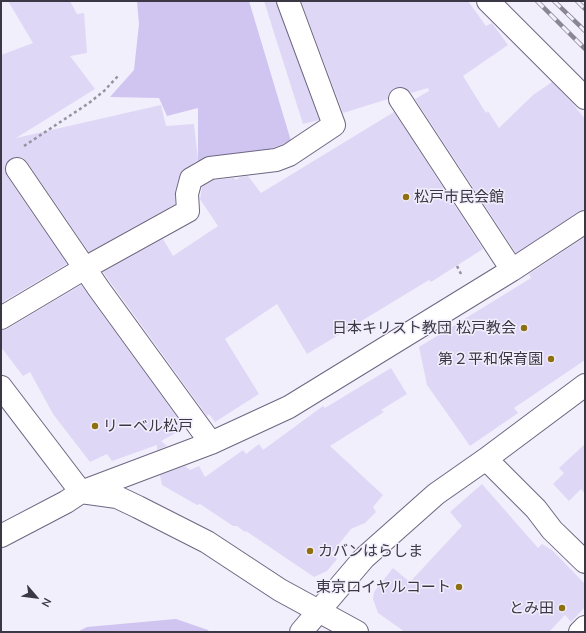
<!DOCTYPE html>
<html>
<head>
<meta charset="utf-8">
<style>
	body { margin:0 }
	#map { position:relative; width:586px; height:633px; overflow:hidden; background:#f2effc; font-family:Mulish,sans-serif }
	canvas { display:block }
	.frame { position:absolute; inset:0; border:2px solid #3b3744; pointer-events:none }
	.north { position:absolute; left:16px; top:577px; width:40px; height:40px; -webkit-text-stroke:3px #f2effc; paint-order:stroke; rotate:118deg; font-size:11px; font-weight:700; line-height:16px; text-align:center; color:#3b3744 }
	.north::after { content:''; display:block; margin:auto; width:14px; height:18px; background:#3b3744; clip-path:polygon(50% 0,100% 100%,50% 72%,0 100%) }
</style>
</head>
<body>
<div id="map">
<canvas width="586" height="633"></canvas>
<div class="frame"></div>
<div class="north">N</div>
</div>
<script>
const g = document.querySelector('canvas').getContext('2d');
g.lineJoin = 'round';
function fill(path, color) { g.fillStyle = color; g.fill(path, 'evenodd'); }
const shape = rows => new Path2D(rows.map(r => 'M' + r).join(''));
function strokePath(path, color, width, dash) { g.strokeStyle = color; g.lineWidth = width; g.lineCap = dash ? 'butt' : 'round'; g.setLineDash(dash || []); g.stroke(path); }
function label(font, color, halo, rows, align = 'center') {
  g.font = font + ' Mulish,"Noto Sans JP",sans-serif'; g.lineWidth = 3; g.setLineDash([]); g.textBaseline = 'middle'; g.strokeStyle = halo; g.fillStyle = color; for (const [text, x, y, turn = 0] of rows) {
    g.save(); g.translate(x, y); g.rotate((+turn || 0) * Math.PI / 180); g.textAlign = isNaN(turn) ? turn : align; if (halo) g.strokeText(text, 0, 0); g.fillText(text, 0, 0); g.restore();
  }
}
const green = shape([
	[137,1,249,1,291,141,259,153,198,162,198,108,167,116,159,98,110,97,134,70,139,24],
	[176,619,208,630,209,632,77,632,87,627]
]);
const building = shape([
	[8,1,70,1,77,14,84,13,87,53,70,56,95,89,16,138,161,105,166,126,194,124,198,160,181,172,175,191,175,204,89,252,27,162,23,158,16,157,10,159,6,164,5,170,7,176,67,264,1,303,1,55,33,43],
	[264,1,276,1,319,120,303,124],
	[301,1,468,1,486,26,492,23,508,45,463,76,486,113,488,111,499,128,533,95,552,82,573,104,585,119,585,210,578,212,516,253,415,99,429,91,428,88,411,93,405,88,399,87,394,88,389,93,388,99,343,113],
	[394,112,483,249,431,282,429,280,307,354,277,304,225,339,259,394,215,422,209,414,207,416,103,272,163,239,173,256,218,226,200,199,202,187,214,180,234,178,236,180,240,177,248,176,261,193],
	[585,237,585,360,514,408,518,413,470,446,427,385,419,347,531,278,529,274],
	[81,285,185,428,161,441,167,446,157,450,157,445,112,461,107,454,90,462,53,414,30,372,23,376,1,347,1,330,7,329],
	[391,368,407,394,381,410,384,412,330,446,383,495,373,507,376,512,365,523,351,529,331,554,337,559,327,571,314,577,246,531,245,532,237,526,233,526,200,504,197,505,162,485,160,475,185,466,190,470,199,466,205,477,243,450,246,454,259,444,263,450,323,406,325,408],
	[585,444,585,494,581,489,569,501,553,484,564,473,559,468],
	[482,484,538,548,542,544,552,550,585,584,585,607,571,622,565,615,549,632,405,632,378,613,373,599,374,592,393,568,410,582,462,526,450,512]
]);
const path = shape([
	[24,146,89,103,104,91,118,76],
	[457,266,461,274]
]);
const minor = shape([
	[488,1,585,98],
	[400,99,512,270],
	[17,169,99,289,211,443],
	[1,318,85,268,188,211,187,194,191,179,210,168,276,160,289,155,334,125,288,1],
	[1,387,81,492,117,497,138,507,207,542,280,590,357,632],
	[486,459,536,509,552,530,585,562],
	[1,536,66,502,81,492,211,443,289,407,512,270,585,222],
	[301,632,364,558,436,494,486,459,585,385],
	[580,632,585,627]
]);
const rail = shape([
	[537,1,585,49],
	[554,1,585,31],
	[577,1,585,9]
]);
const markers = [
	[406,197,4,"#8e6f12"],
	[524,328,4,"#8e6f12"],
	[551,359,4,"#8e6f12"],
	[95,426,4,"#8e6f12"],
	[310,551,4,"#8e6f12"],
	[459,587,4,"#8e6f12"],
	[562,608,4,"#8e6f12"]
];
const poiNames = [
	["松戸市民会館",414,197,"left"],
	["日本キリスト教団 松戸教会",516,328],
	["第２平和保育園",543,359],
	["リーベル松戸",103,426,"left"],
	["カバンはらしま",318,551,"left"],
	["東京ロイヤルコート",451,587],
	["とみ田",554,608]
];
fill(green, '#d0c4f0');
fill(building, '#dfd7f6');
strokePath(minor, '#6e6681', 24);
strokePath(path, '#9794a1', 2.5, [3, 3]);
strokePath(minor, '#fff', 22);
strokePath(rail, '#8a8693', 4.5);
strokePath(rail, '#f2effc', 3, [9]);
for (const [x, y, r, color] of markers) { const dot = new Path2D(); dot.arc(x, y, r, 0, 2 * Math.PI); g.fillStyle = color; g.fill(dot); strokePath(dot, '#f2effc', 1.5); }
label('15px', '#3b3744', '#f2effc', poiNames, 'right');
</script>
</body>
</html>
